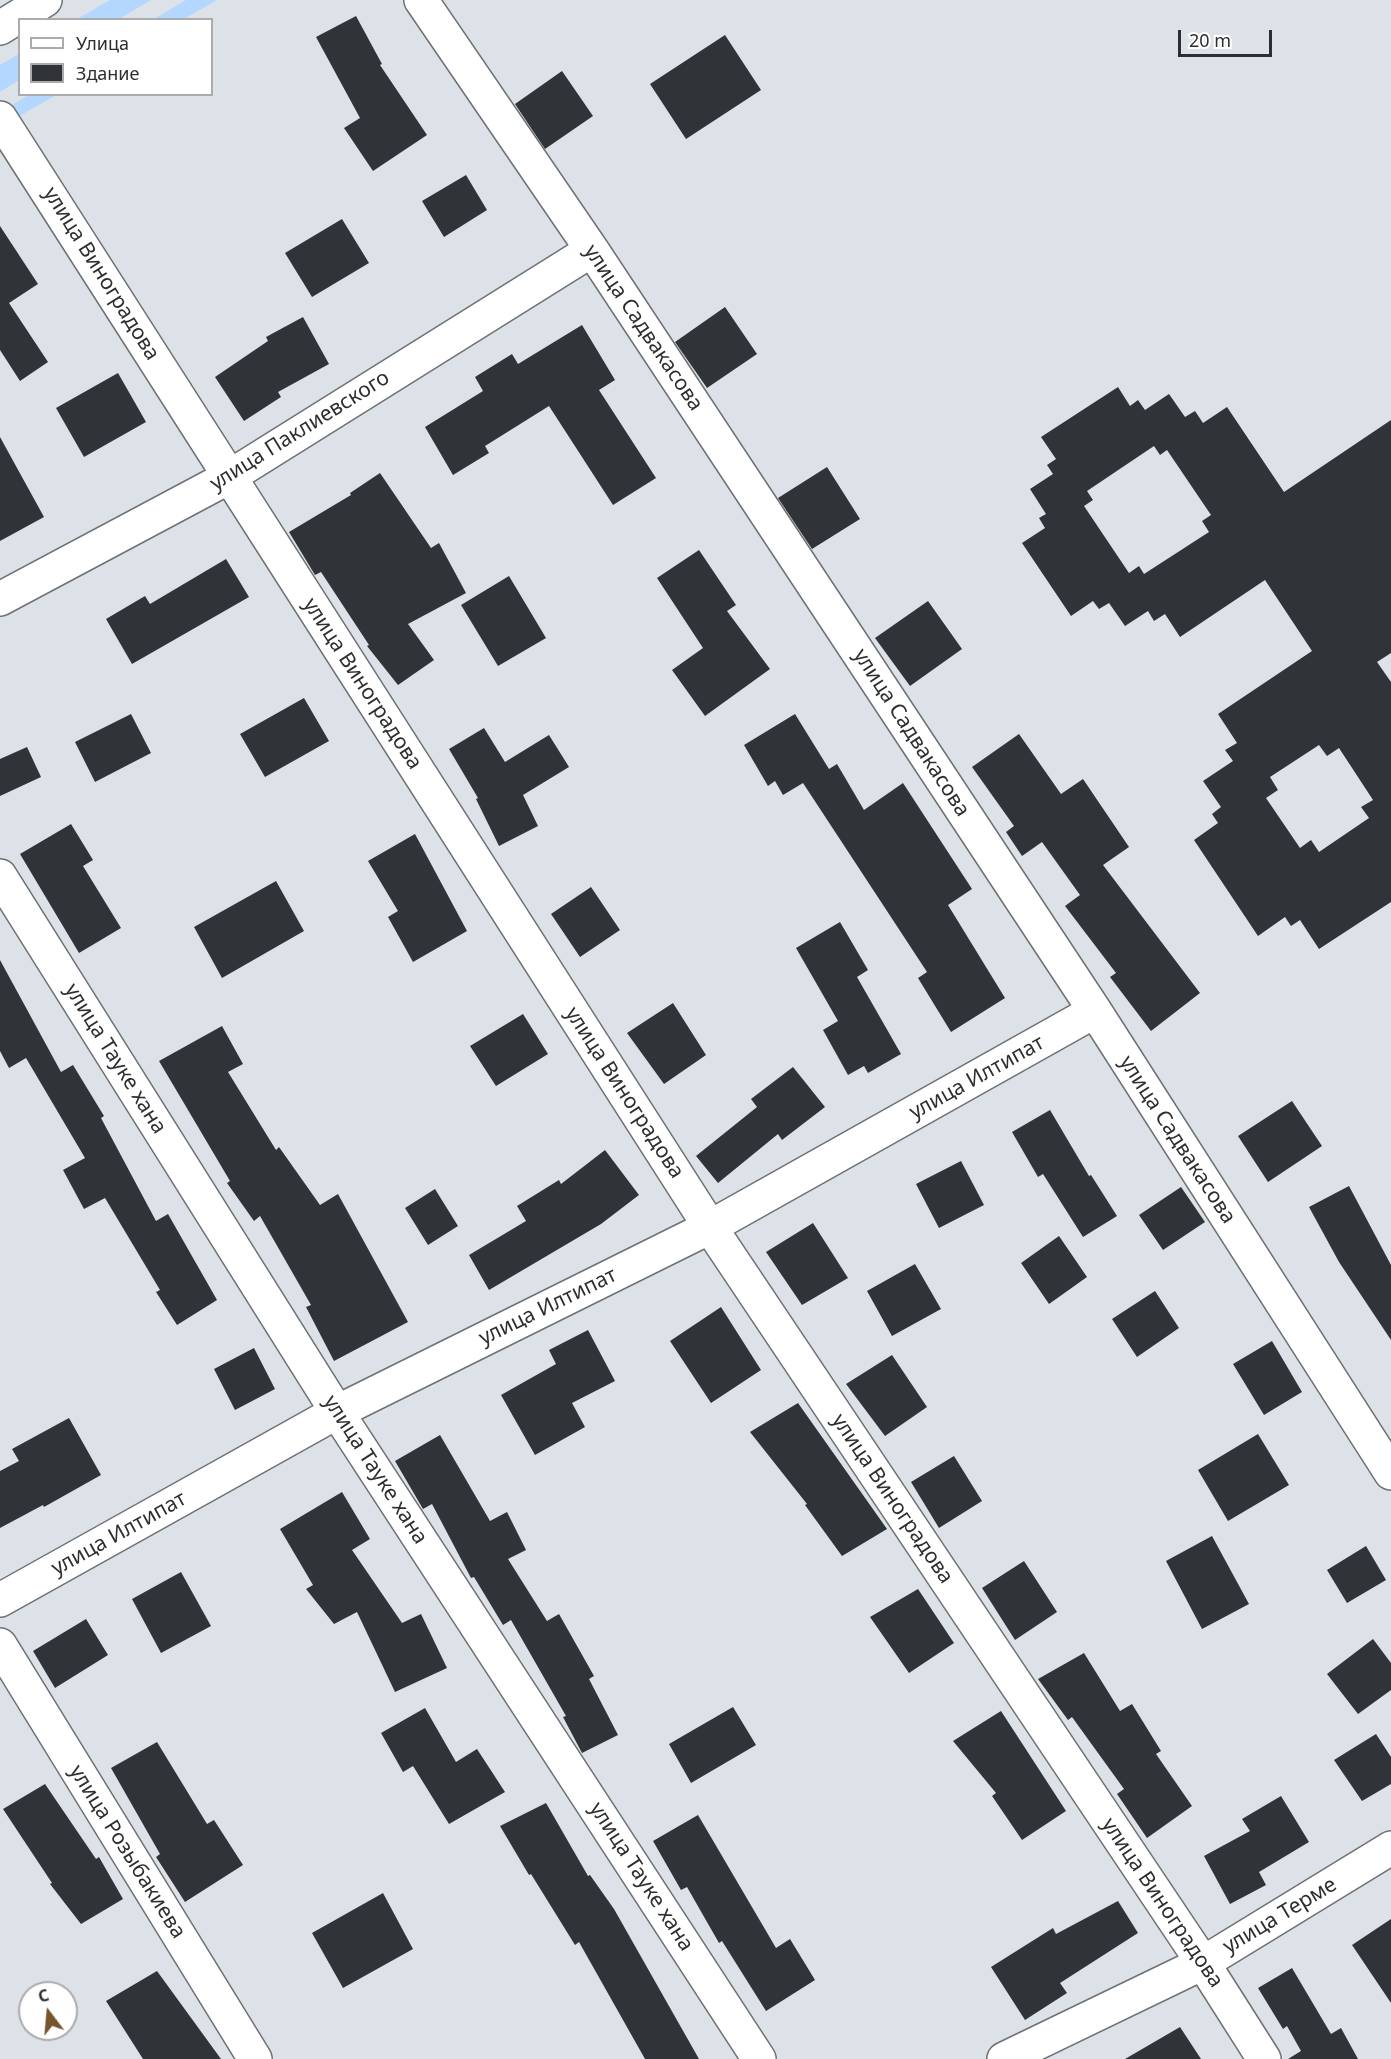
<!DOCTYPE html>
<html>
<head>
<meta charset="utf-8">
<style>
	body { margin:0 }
	#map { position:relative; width:1391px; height:2059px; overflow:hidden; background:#dce2e7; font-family:"Noto Sans",sans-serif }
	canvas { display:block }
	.legend { position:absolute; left:18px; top:18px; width:195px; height:78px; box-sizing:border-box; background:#fff; border:2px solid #ababac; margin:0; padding:8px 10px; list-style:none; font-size:18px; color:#2c2e30 }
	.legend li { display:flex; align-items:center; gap:12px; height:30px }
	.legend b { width:30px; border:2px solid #ababac }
	.north { position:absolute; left:18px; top:1981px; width:60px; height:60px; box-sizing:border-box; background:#fff; border:2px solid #ababac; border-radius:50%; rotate:344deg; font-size:16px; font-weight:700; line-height:24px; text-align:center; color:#2c2e30 }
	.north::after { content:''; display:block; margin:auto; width:21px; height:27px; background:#76552c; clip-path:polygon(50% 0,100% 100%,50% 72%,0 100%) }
	.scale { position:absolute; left:1178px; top:30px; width:94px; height:27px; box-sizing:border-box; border:3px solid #2c2e30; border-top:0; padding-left:8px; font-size:18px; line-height:21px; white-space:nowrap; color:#2c2e30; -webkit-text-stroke:4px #fff; paint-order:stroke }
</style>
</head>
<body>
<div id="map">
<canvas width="1391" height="2059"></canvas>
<ul class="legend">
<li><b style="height:8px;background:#fff"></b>Улица</li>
<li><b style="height:16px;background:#303438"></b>Здание</li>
</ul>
<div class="north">С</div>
<div class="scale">20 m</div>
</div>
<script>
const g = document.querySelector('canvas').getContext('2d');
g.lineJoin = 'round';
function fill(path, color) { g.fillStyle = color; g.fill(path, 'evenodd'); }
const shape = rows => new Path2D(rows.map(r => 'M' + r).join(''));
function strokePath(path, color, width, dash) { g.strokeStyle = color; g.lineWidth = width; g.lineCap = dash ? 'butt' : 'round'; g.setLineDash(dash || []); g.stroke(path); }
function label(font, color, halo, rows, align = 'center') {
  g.font = font + ' "Noto Sans",sans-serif'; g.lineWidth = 6; g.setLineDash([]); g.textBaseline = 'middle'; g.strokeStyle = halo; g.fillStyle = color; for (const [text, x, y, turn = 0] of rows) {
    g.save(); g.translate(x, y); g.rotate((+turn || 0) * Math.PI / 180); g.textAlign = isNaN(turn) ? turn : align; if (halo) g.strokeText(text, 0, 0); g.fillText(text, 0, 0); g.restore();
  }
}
const green = shape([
	[110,0,151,0,119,19,77,19],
	[186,0,217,0,184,19,154,19],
	[19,54,19,80,0,92,0,65],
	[29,95,56,95,14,119,7,108]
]);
const building = shape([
	[356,16,382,64,380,65,427,135,373,171,344,128,360,118,316,37],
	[725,35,761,90,686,139,650,84],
	[562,71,593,116,545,149,515,104],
	[466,175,487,210,444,237,422,201],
	[342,219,369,263,312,297,285,253],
	[0,226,38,284,9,303,48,362,20,381,0,350],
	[725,307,757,354,707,388,675,342],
	[303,317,329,364,278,392,281,397,244,421,215,377,268,341,266,337],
	[582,325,615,380,599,390,656,478,613,505,549,406,485,446,489,453,453,475,425,427,483,391,475,377,512,354,518,364],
	[118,373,146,422,84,457,56,408],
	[1118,387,1130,406,1138,400,1145,410,1169,394,1185,417,1195,411,1203,423,1227,407,1284,492,1391,420,1391,653,1377,662,1391,682,1391,902,1319,949,1300,920,1291,926,1285,917,1258,936,1194,840,1218,823,1212,814,1221,807,1203,781,1233,761,1225,750,1237,743,1218,714,1312,651,1265,580,1180,637,1165,614,1154,621,1148,611,1125,626,1109,603,1099,609,1093,601,1071,616,1022,543,1045,528,1039,518,1046,514,1030,489,1053,474,1047,465,1056,459,1041,437],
	[1154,446,1160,455,1167,450,1211,515,1202,521,1209,532,1144,574,1139,566,1129,573,1084,506,1093,500,1087,491],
	[1319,745,1327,756,1339,748,1373,800,1361,807,1369,818,1319,852,1311,840,1300,848,1266,798,1278,790,1270,777],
	[0,437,44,517,0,541],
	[827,467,860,519,812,549,778,498],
	[380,473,431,548,439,543,466,593,408,624,434,660,398,685,367,646,369,645,321,572,315,575,289,532,351,495,350,493],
	[699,550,736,605,727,611,770,669,705,716,672,670,703,648,657,578],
	[226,559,249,597,132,664,106,619,145,596,150,604],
	[509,576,546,638,498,666,461,605],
	[928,601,962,649,910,686,875,638],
	[304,698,329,741,265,777,240,734],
	[131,714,151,753,95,782,75,742],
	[795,714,829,769,837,764,864,810,903,783,972,889,948,905,1005,998,951,1032,918,978,927,972,803,783,783,795,775,781,768,786,744,745],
	[484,728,505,762,549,735,569,767,523,795,538,826,499,846,476,799,478,798,449,749],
	[1019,734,1061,794,1083,779,1129,847,1103,865,1200,993,1151,1031,1110,977,1116,973,1065,906,1080,895,1042,842,1022,856,1006,832,1014,826,972,767],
	[27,747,41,777,0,796,0,759],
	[71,824,93,860,83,866,121,928,79,953,20,854],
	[415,834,467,931,413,962,388,917,398,911,368,861],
	[276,881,304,931,222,978,194,927],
	[591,887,620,930,580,957,551,914],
	[840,922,868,970,857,977,901,1054,868,1073,864,1066,848,1075,823,1030,838,1021,796,948],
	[0,960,61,1072,73,1065,104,1116,101,1118,156,1221,168,1214,217,1300,177,1325,156,1292,160,1290,105,1198,84,1209,63,1170,85,1158,26,1058,9,1068,0,1051],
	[673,1003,706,1055,664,1084,627,1033],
	[523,1014,548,1054,496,1086,470,1046],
	[222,1026,243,1064,228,1072,276,1150,279,1147,320,1205,338,1194,408,1322,334,1361,306,1307,311,1305,260,1216,254,1221,227,1183,230,1181,159,1061],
	[793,1067,825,1107,782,1140,778,1134,718,1183,696,1156,757,1107,751,1099],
	[1292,1101,1322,1146,1268,1182,1238,1136],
	[1050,1110,1089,1176,1091,1175,1117,1216,1083,1237,1043,1174,1038,1177,1012,1132],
	[605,1150,639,1195,601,1224,489,1290,469,1255,526,1221,517,1206,559,1180,561,1184],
	[961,1161,984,1205,939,1228,916,1184],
	[1349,1186,1391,1265,1391,1340,1339,1262,1309,1207],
	[1181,1187,1205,1222,1163,1250,1139,1215],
	[435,1189,458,1226,428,1245,405,1208],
	[813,1223,848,1278,802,1305,766,1252],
	[1059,1236,1087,1277,1049,1304,1021,1263],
	[915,1264,941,1309,892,1336,867,1291],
	[1155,1291,1179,1328,1137,1357,1112,1319],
	[721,1307,761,1370,711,1403,670,1341],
	[588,1330,615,1381,572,1403,585,1427,535,1455,501,1395,556,1364,549,1350],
	[1272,1341,1302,1392,1264,1415,1233,1364],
	[254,1348,275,1389,235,1410,214,1369],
	[892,1355,927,1407,885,1436,846,1384],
	[798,1403,887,1529,842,1556,805,1505,807,1504,750,1432],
	[69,1418,101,1475,44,1507,43,1505,0,1528,0,1471,19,1461,12,1449],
	[1258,1434,1289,1485,1228,1521,1198,1470],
	[440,1435,490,1521,507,1512,526,1550,508,1559,547,1621,559,1614,594,1676,589,1679,618,1735,582,1753,563,1717,566,1716,511,1620,503,1625,474,1577,471,1578,432,1504,423,1509,395,1461],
	[954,1456,982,1501,939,1528,911,1482],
	[342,1492,370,1539,352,1550,402,1623,421,1614,447,1668,395,1692,357,1612,334,1624,306,1589,313,1585,280,1529],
	[1212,1536,1249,1604,1202,1629,1166,1561],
	[1366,1546,1386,1580,1347,1603,1327,1570],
	[1024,1561,1057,1612,1015,1640,982,1588],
	[181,1572,211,1626,161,1653,132,1599],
	[918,1589,954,1643,909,1673,870,1617],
	[86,1619,108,1655,55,1688,33,1651],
	[1373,1639,1391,1663,1391,1690,1358,1714,1327,1674],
	[1084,1653,1120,1711,1132,1704,1161,1751,1156,1754,1192,1806,1147,1838,1117,1794,1124,1789,1072,1717,1068,1720,1038,1679],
	[733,1707,756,1745,691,1783,669,1744],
	[425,1708,456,1762,477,1749,505,1792,449,1824,413,1766,403,1772,381,1733],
	[1001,1711,1066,1811,1022,1840,992,1796,996,1793,953,1741],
	[1376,1734,1391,1757,1391,1784,1362,1801,1334,1760],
	[157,1742,207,1824,214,1820,243,1865,185,1902,156,1857,160,1854,111,1768],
	[45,1784,96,1859,99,1857,123,1899,81,1924,50,1884,52,1883,3,1809],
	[1281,1796,1309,1842,1259,1872,1266,1885,1230,1904,1204,1856,1250,1831,1242,1819],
	[546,1803,588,1876,590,1875,614,1909,699,2059,645,2059,579,1942,575,1945,531,1874,529,1875,500,1826],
	[698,1815,776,1948,790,1939,815,1980,766,2011,722,1941,719,1943,687,1887,681,1890,653,1841],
	[383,1893,413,1949,343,1988,312,1933],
	[1118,1901,1138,1933,1060,1983,1067,1993,1025,2020,991,1967,1053,1928,1056,1934],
	[1391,1919,1391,2003,1352,1945],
	[1292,1968,1331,2034,1341,2028,1358,2059,1288,2059,1301,2051,1287,2026,1283,2029,1258,1988],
	[157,1971,221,2059,143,2059,106,2001],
	[1180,2027,1201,2059,1125,2059]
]);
const minor = shape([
	[421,0,592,250,1095,1011,1391,1473],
	[0,118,710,1227,1203,1963,1264,2059],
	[0,599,229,477,592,250],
	[0,876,337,1412,759,2059],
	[0,1600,337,1412,710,1227,1095,1011],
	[0,1645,255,2059],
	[1004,2059,1203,1963,1391,1848]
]);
const secondary = shape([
	[0,28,45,0]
]);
const streetNames = [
	["улица Виноградова",101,274,58],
	["улица Садвакасова",643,328,56],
	["улица Паклиевского",300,431,-32],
	["улица Виноградова",362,684,57],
	["улица Садвакасова",911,733,57],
	["улица Тауке хана",115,1059,58],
	["улица Илтипат",977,1078,-29],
	["улица Виноградова",624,1093,57],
	["улица Садвакасова",1177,1140,57],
	["улица Илтипат",548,1307,-26],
	["улица Тауке хана",375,1470,57],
	["улица Виноградова",892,1499,56],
	["улица Илтипат",119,1534,-29],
	["улица Розыбакиева",127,1852,58],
	["улица Тауке хана",641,1877,57],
	["улица Виноградова",1162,1903,56],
	["улица Терме",1280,1916,-31]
];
fill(green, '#b3d7fe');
fill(building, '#303438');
strokePath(minor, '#6d7176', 36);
strokePath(secondary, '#6d7176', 36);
strokePath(minor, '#fff', 33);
strokePath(secondary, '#fff', 33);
label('21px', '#2c2e30', '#fff', streetNames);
</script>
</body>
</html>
